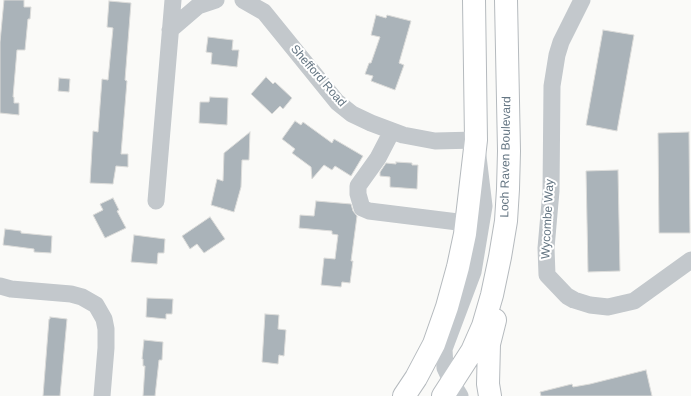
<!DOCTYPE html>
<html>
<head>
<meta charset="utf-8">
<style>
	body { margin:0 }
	canvas { display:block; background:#fafaf8 }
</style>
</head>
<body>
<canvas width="691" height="396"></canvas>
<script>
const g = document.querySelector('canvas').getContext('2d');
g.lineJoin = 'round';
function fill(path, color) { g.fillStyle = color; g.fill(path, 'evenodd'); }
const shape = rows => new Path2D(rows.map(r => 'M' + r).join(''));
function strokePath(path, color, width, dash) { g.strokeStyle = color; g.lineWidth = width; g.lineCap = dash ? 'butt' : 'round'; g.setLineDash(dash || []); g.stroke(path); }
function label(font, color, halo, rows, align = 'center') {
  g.font = font + ' Helvetica,sans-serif'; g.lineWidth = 4; g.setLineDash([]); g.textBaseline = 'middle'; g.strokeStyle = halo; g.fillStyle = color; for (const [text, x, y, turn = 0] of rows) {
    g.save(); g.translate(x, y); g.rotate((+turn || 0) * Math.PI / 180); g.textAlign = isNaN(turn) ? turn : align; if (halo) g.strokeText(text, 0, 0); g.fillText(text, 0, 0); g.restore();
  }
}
const building = shape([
	[4,0,24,0,24,7,31,7,30,19,28,19,25,50,17,50,13,97,14,97,14,103,19,103,19,115,0,113,0,42,4,0],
	[109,1,131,3,125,80,127,81,121,154,128,154,128,167,116,166,113,184,90,183,93,131,98,132,102,79,108,80,113,28,107,27,109,1],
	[376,15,386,18,387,15,411,21,399,63,404,65,395,90,371,81,373,76,365,74,369,63,371,63,380,37,371,35,376,15],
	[603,30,634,35,617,131,586,125,603,30],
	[208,37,233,40,232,50,239,50,237,67,211,64,212,53,206,52,208,37],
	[266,77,273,84,275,82,292,98,283,109,280,106,272,114,251,94,266,77],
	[59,78,70,79,69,92,58,91,59,78],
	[210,97,228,98,227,125,199,123,200,102,209,102,210,97],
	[295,121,301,125,303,122,332,143,334,139,363,156,351,176,335,166,332,170,324,165,312,179,311,167,292,153,295,149,282,139,295,121],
	[250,132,249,160,242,160,241,187,234,212,211,205,217,179,223,181,224,153,250,132],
	[689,132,690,233,659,233,658,133,689,132],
	[396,162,412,163,412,165,418,165,417,189,390,187,390,177,380,176,380,172,386,163,396,164,396,162],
	[618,170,620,271,588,272,586,171,618,170],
	[113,198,119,210,117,211,126,228,105,238,93,215,103,210,100,204,113,198],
	[316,201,351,204,353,211,357,216,351,261,353,261,350,283,342,282,341,287,321,285,324,258,335,259,338,235,332,234,332,231,299,228,300,215,314,216,316,201],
	[210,217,225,239,204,253,197,244,190,249,182,236,210,217],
	[5,229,21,231,21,233,52,236,51,253,34,252,34,249,3,245,5,229],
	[134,235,165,239,164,253,158,253,157,264,131,262,134,235],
	[147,298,173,299,172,314,166,314,166,319,146,317,147,298],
	[265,314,279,315,278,329,286,330,284,356,279,355,278,364,262,362,265,314],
	[50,317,67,319,60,396,43,396,49,319,50,319,50,317],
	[144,340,163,342,162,360,159,360,155,396,143,396,145,366,143,366,143,359,142,359,144,340],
	[646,370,652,396,541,396,540,392,572,384,573,387,590,384,646,370]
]);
const minor = shape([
	[243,0,264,12,337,102,352,114,371,123,403,135,435,141,476,140,484,206,473,272,444,349,445,368,452,383,460,396],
	[582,0,561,42,557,55,552,86,551,191,546,248,547,275,567,296,574,300,590,305,608,307,634,301,691,260],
	[170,30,198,6,216,0],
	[392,131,378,158,358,186,358,194,362,208,369,211,466,223],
	[156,201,173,0],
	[0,286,11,289,71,294,82,297,96,305,104,319,106,329,106,348,102,396]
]);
const major = shape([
	[404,396,416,378,434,344,447,307,458,267,465,234,476,140,474,0],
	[443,396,472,351,483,326,492,295,500,257,506,221,508,189,509,151,506,0],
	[490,396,488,384,489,344,495,320]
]);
const streetNames = [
	["Shefford Road",318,76,49],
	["Loch Raven Boulevard",506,157,-89],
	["Wycombe Way",548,219,-87]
];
fill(building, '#aab3b9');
strokePath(building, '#dcdcda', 1);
strokePath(major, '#b5babe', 24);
strokePath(minor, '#c3c8cc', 17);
strokePath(major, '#fff', 22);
label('12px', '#657683', '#fff', streetNames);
</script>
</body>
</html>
